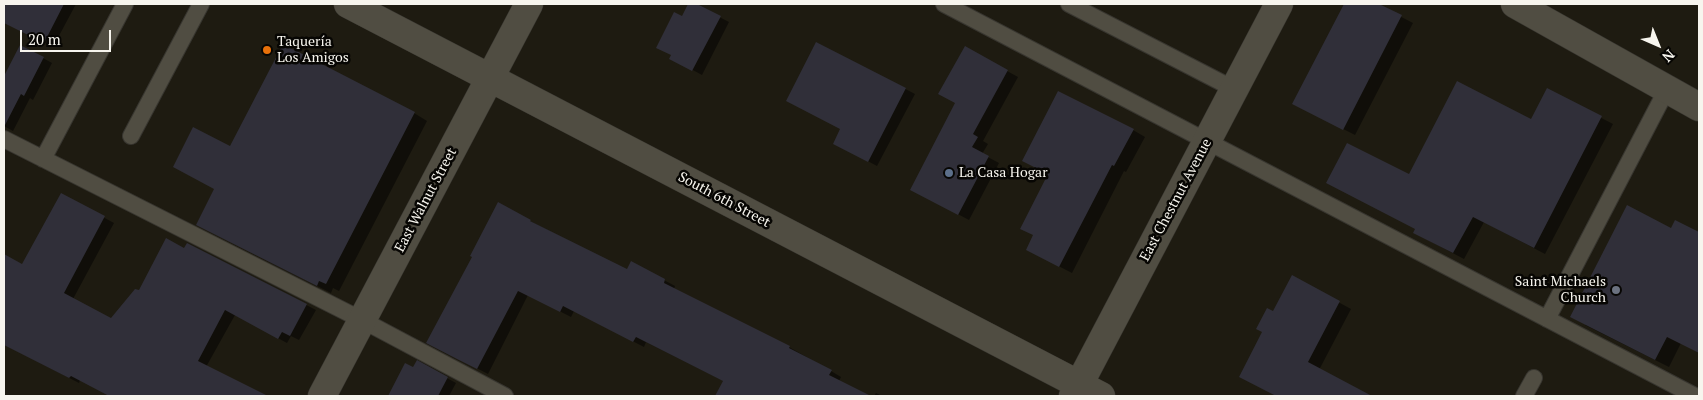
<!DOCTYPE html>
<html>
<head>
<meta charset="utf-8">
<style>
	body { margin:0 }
	#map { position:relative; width:1703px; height:400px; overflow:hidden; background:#1e1b11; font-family:"PT Serif",serif }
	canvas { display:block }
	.frame { position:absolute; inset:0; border:5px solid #f7f5ee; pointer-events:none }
	.north { position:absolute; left:1633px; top:20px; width:50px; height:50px; -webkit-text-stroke:4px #070603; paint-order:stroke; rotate:136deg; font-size:14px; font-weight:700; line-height:20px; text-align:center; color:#f7f5ee }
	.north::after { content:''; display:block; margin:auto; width:18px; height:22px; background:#f7f5ee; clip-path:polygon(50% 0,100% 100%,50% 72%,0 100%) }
	.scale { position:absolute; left:20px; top:30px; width:91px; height:22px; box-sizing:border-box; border:2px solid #f7f5ee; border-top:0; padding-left:6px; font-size:15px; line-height:18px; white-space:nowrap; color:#f7f5ee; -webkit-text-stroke:4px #070603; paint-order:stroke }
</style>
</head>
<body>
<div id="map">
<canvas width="1703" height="400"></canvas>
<div class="frame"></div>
<div class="north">N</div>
<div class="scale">20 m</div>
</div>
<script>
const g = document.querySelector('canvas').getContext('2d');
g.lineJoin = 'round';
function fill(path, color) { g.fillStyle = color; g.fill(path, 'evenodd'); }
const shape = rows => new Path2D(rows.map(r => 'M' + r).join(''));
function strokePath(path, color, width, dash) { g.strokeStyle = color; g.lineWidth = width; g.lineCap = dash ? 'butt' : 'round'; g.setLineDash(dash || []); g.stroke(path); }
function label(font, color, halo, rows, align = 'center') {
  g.font = font + ' "PT Serif",serif'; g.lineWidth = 5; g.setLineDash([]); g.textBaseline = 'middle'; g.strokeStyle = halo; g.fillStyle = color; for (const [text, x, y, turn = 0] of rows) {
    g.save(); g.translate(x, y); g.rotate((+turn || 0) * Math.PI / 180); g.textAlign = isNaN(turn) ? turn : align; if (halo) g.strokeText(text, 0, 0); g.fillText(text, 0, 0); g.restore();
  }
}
const shadow = shape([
	[4,4,76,4,53,47,4,22],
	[690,4,694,4,729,22,702,75,680,63,682,18],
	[1345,4,1376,4,1413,23,1355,135,1294,104],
	[817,43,915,94,877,166,843,148,842,129],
	[21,46,52,63,33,100,30,98,13,131,4,126,4,79],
	[965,48,1018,77,983,141,988,144,982,154,999,163,969,220,922,195,956,103],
	[1547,90,1613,124,1545,254,1484,222,1464,259,1426,239,1416,229,1410,176,1531,121],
	[414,113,427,121,339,291,333,288,331,293,211,232,216,189,231,148],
	[1133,130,1145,137,1126,172,1124,171,1072,273,1039,256],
	[62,195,114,223,73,299,111,319,185,250,187,244,316,310,299,340,291,336,287,343,235,315,206,367,246,388,242,396,111,396,80,380,79,383,17,351,10,343,4,339,4,255,23,265],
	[530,221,627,271,632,263,675,286,674,289,789,347,831,371,841,377,839,381,868,396,732,396,720,390,724,381,646,342,644,347,574,311,571,317,528,295,488,374,438,348],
	[1676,222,1699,234,1699,353,1681,343,1669,367,1585,325,1672,229],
	[1292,277,1351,309,1319,370,1359,392,1357,396,1277,396,1252,383,1274,313],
	[417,362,456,383,449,396,389,396,406,364,414,369],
	[876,393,882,396,874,396]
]);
const building = shape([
	[4,4,64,4,44,43,4,23],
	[688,4,697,4,721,16,692,71,669,59,671,55,656,48,674,12,682,16],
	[1344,4,1379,4,1402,15,1343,130,1292,104],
	[816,42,906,88,868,162,833,144,840,129,786,101],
	[283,44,415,112,326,284,319,281,317,286,196,225,214,189,173,167,193,127,230,146],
	[20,45,44,57,24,96,21,94,4,127,4,76],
	[965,46,1008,70,973,134,978,137,972,147,989,156,958,215,910,190,955,103,938,94],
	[1457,81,1531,119,1547,88,1602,116,1534,248,1473,217,1453,253,1413,233,1415,229,1326,183,1347,143,1409,174],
	[1058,91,1134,129,1114,166,1112,165,1059,267,1026,250,1033,235,1020,229,1048,174,1022,161],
	[61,193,105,216,64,293,111,318,135,289,139,290,166,238,184,248,187,243,307,304,290,336,282,332,278,339,225,310,198,361,268,396,109,396,71,376,69,378,4,345,4,254,22,264],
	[498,202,531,220,530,221,627,269,631,261,665,279,664,283,790,346,789,348,832,370,829,375,871,396,715,396,723,381,636,337,633,342,563,306,560,312,518,291,477,369,457,359,426,343,472,257,470,256],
	[1627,205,1671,228,1675,220,1699,232,1699,353,1667,337,1655,360,1570,317],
	[1292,275,1340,301,1308,362,1372,396,1276,396,1239,377,1262,332,1256,329,1267,308,1273,311],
	[417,360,448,377,438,396,388,396,405,363,413,367]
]);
const lane = shape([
	[944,4,1695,396],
	[1069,4,1234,89],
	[131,136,201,4],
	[4,139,362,320,505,396],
	[43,159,125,4],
	[1547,319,1667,89],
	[1524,396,1534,378]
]);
const street = shape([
	[1515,4,1699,107]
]);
const secondary = shape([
	[348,4,1101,396],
	[322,396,529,4],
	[1073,396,1279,4]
]);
const markers = [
	[267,50,5,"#e8710a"],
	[949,173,5,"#5c6f8a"],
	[1616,290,5,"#6b7280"]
];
const poiNames = [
	["Taquería",277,42],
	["Los Amigos",277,58],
	["La Casa Hogar",959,173],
	["Saint Michaels",1606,282,"right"],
	["Church",1606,298,"right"]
];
const streetNames = [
	["East Walnut Street",426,200,-62],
	["South 6th Street",724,200,28],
	["East Chestnut Avenue",1176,200,-62]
];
fill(shadow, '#0007');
fill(building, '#302f39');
strokePath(lane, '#383630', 18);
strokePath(street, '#383630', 29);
strokePath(secondary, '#383630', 29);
strokePath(lane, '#504d42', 16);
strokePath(street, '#504d42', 28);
strokePath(secondary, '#504d42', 28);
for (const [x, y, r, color] of markers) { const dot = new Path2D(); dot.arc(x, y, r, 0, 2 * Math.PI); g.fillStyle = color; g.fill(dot); strokePath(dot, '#070603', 2); }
label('14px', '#f7f5ee', '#070603', poiNames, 'left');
label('14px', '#f7f5ee', '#070603', streetNames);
</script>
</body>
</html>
